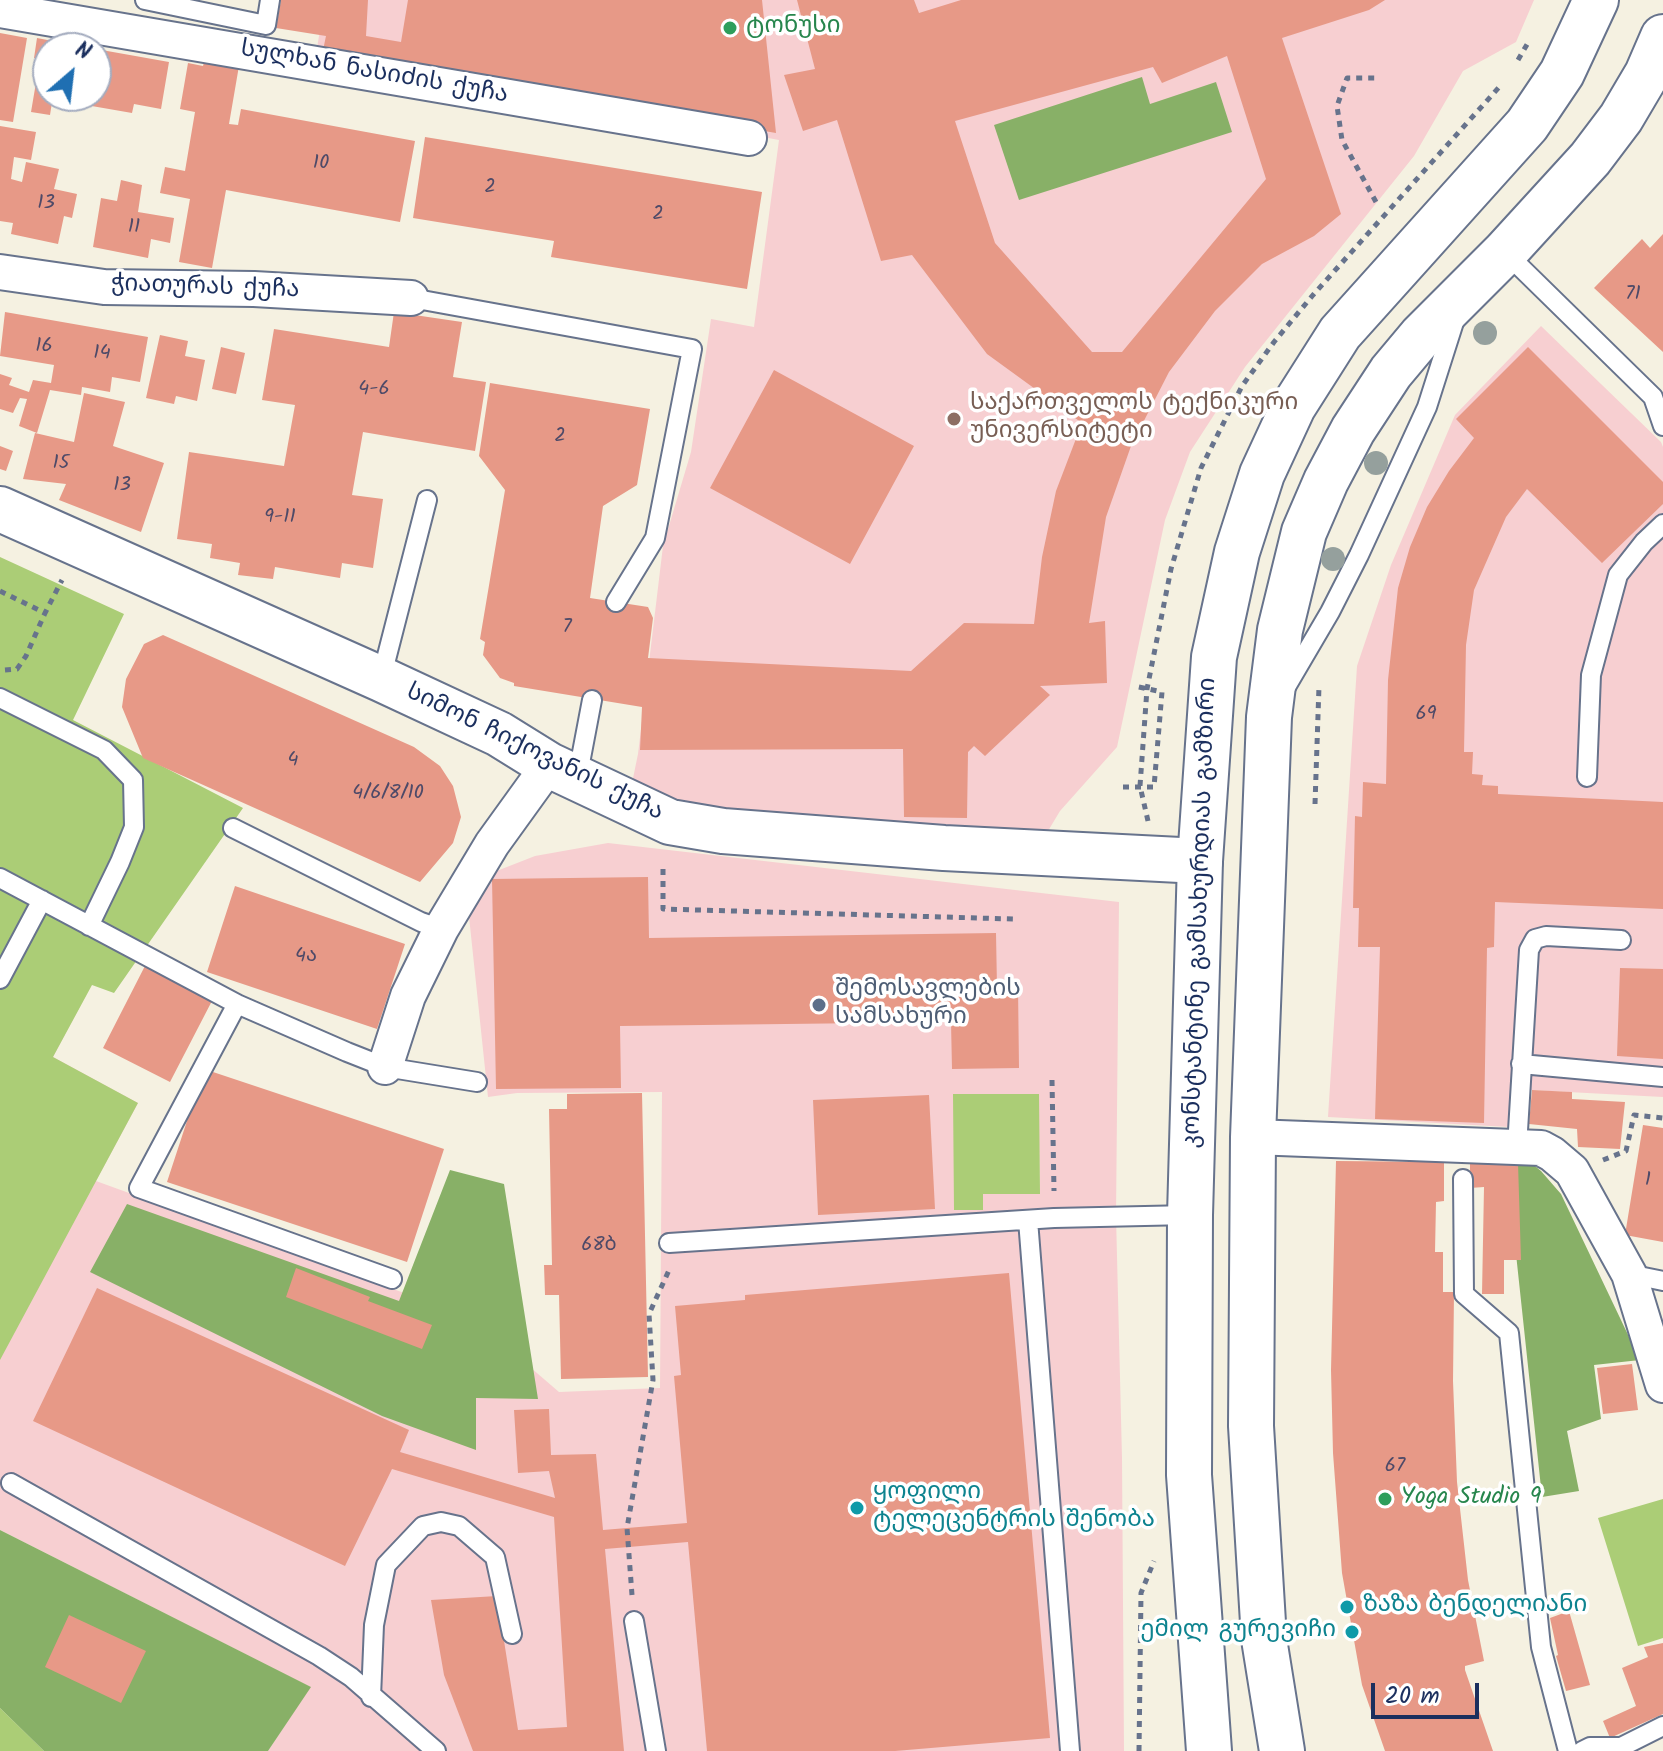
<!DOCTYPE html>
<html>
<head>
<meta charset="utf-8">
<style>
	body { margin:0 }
	#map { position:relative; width:1663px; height:1751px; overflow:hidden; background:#f5f1e1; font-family:Kalam,sans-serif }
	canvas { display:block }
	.north { position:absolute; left:32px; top:32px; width:80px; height:80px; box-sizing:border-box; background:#fff; border:2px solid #a4acbf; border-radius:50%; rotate:28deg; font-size:22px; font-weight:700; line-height:32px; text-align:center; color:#1b2f5e }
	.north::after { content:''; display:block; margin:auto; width:28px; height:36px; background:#1f6fb2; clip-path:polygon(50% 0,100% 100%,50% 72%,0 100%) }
	.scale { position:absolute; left:1371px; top:1683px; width:108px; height:36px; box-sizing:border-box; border:4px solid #1b2f5e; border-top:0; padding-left:10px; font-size:24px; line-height:28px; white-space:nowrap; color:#1b2f5e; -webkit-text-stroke:6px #fff; paint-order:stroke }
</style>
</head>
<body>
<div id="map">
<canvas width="1663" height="1751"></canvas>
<div class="north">N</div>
<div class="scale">20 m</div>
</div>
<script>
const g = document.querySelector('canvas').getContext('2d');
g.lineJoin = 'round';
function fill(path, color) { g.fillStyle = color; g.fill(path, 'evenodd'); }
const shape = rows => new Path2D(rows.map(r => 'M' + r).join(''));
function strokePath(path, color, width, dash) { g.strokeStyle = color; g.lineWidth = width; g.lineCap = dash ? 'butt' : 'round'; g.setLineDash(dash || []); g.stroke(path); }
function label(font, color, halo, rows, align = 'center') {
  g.font = font + ' Kalam,"Noto Sans Georgian",sans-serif'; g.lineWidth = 7; g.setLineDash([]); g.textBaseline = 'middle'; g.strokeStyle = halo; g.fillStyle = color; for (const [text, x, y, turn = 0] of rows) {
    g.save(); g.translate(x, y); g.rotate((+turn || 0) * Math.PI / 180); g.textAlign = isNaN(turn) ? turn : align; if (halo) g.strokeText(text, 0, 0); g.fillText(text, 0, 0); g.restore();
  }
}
const built = shape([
	[325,0,1534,0,1516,42,1463,71,1414,156,1245,367,1190,452,1165,520,1117,747,1060,811,1048,831,889,830,678,812,631,788,638,754,663,546,691,452,711,319,754,327,779,140,316,54],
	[1541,326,1661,442,1663,447,1663,1097,1530,1090,1527,1128,1328,1117,1357,666,1391,565,1455,415],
	[608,843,1119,902,1116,1216,1122,1458,1124,1751,268,1751,310,1687,0,1530,0,935,92,984,53,1057,138,1103,96,1181,473,1318,559,1392,660,1388,662,1092,517,1093,488,1097,468,907,489,874,535,856],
	[1038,1094,1040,1193,982,1194]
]);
const green = shape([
	[0,557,124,614,73,720,243,808,114,993,92,985,53,1057,138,1103,0,1360],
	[953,1094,1039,1094,1040,1194,983,1194,983,1210,954,1210],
	[1663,1499,1663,1638,1638,1646,1598,1518],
	[0,1708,44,1751,0,1751]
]);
const forest = shape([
	[1142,77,1150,104,1216,82,1232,132,1019,200,994,125],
	[1505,1151,1518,1152,1541,1171,1561,1194,1640,1360,1594,1365,1601,1419,1567,1431,1579,1491,1542,1497],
	[450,1170,504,1184,538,1399,476,1398,476,1450,382,1416,90,1272,127,1204,399,1301],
	[0,1530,311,1687,268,1751,44,1751,0,1708]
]);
const building = shape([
	[281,0,368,0,366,36,401,42,408,0,762,0,776,133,322,55,326,36,276,28],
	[797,0,914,0,919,13,961,0,1385,0,1369,10,1282,38,1341,214,1314,236,1262,264,1215,311,1169,372,1131,446,1106,517,1089,623,1105,621,1107,683,1040,686,1050,695,985,756,974,746,968,752,967,818,904,817,903,749,640,750,642,707,514,686,514,683,500,678,483,655,485,642,480,639,505,490,479,456,490,383,650,409,637,485,603,506,590,598,648,607,653,618,648,658,911,671,964,623,1034,624,1042,557,1056,491,1082,423,987,354,912,255,881,261,837,120,803,131,784,75,815,69],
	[1227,56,1266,179,1122,352,1092,352,995,243,955,121,1153,67,1162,83],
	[0,33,27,38,13,122,0,120],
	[37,38,63,43,62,48,48,48,48,96,53,96,50,115,31,112,40,59,34,58],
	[96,49,169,62,161,109,134,104,132,113,63,101,64,96,96,96],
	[206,54,240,60,229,124,238,125,241,109,415,141,400,222,226,190,212,268,179,262,190,199,160,193,165,167,185,171,195,112,180,109,188,63,203,66],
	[0,126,36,132,31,160,14,157,11,179,22,182,26,162,59,169,54,189,77,194,72,218,64,216,58,244,11,234,13,223,0,221],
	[425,137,762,192,747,289,551,257,554,241,413,218],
	[121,180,142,185,138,212,174,218,170,243,151,239,148,258,93,247,101,198,117,201],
	[1663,234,1663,352,1594,288,1642,239,1650,248],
	[5,312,148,337,140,382,112,377,110,392,82,387,81,395,50,390,37,433,19,426,27,399,20,398,13,413,0,409,0,374,12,378,9,385,29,392,33,380,51,383,54,365,0,356],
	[394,312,462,322,453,377,486,382,475,451,363,432,352,495,383,499,373,568,342,563,340,578,275,567,273,579,238,575,240,563,210,558,212,544,177,539,189,452,284,466,295,405,262,400,274,329,389,347],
	[160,335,188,341,185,356,205,360,197,401,176,396,174,404,146,398],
	[221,347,245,353,236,394,212,389],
	[1528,347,1663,482,1663,504,1602,563,1527,489,1506,517,1474,590,1466,645,1464,752,1473,752,1472,774,1483,775,1482,785,1498,786,1498,794,1663,802,1663,909,1495,902,1494,947,1487,948,1484,1123,1375,1119,1380,947,1358,947,1359,908,1353,908,1355,816,1362,817,1363,782,1386,784,1388,680,1398,588,1410,547,1427,507,1449,471,1474,438,1456,419],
	[774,370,914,446,850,564,710,488],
	[84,393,125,402,113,446,164,463,141,532,59,500,66,484,23,479,35,433,74,442],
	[0,446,13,451,6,471,0,469],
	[163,635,414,747,440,766,453,786,461,817,453,843,420,882,143,758,122,707,126,679,144,644],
	[648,877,649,938,996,933,997,988,1018,987,1019,1068,952,1069,951,1022,620,1026,621,1088,496,1089,492,879],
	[235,886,405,944,377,1029,207,972],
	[147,962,214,997,170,1082,103,1048],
	[1620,968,1663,969,1663,1059,1617,1056],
	[204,1069,444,1149,407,1262,167,1182],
	[1532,1090,1572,1092,1572,1099,1625,1102,1620,1149,1578,1147,1577,1129,1529,1124],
	[642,1093,648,1377,561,1379,559,1295,545,1295,544,1265,552,1265,549,1109,567,1109,567,1094],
	[929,1095,935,1209,818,1215,813,1100],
	[1643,1125,1663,1128,1663,1242,1625,1235],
	[1336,1161,1444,1162,1444,1201,1436,1202,1435,1252,1443,1252,1443,1292,1454,1292,1453,1381,1457,1482,1468,1580,1484,1661,1465,1666,1465,1670,1493,1751,1385,1751,1362,1685,1342,1573,1333,1453,1331,1370],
	[1518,1163,1521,1260,1504,1260,1504,1294,1482,1294,1484,1187,1470,1188,1470,1164],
	[296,1268,370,1297,368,1301,432,1325,422,1349,286,1297],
	[1009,1273,1050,1738,895,1751,707,1751,688,1542,605,1549,624,1751,473,1751,444,1675,431,1600,497,1596,518,1730,567,1727,554,1517,392,1469,345,1566,33,1421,97,1288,409,1430,400,1452,555,1498,549,1471,518,1473,514,1410,549,1409,551,1455,596,1454,603,1530,687,1523,674,1376,681,1375,675,1306,745,1300,745,1295],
	[1632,1364,1638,1410,1603,1414,1597,1368],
	[1569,1611,1590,1685,1566,1691,1556,1656,1558,1655,1550,1618],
	[69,1615,146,1651,121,1703,45,1667],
	[1663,1643,1663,1714,1610,1738,1603,1721,1636,1706,1622,1668,1648,1657,1644,1647]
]);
const path = shape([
	[1518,60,1529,41],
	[1376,202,1342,140,1337,106,1347,78,1379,78],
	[0,591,45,613,62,580],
	[5,670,17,669,26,656,45,613],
	[1123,787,1154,787,1162,692,1134,686],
	[1315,804,1319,686],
	[1148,821,1140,786,1147,689,1171,569,1201,468,1242,386,1274,342,1313,295,1501,85],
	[663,869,663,909,1013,919],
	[1052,1080,1054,1191],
	[1603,1160,1626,1151,1634,1115,1663,1118],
	[632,1595,627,1528,653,1380,649,1314,670,1268],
	[1139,1751,1141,1593,1154,1561]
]);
const lane = shape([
	[145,0,266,25,270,0],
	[1505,252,1653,397,1663,426],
	[411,298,692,349,655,538,616,602],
	[381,679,427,500],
	[1286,687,1330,612,1359,555,1427,407,1455,319],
	[0,698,104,750,133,780,134,827,120,862,89,926],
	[1587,777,1591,675,1618,575,1644,542,1663,524],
	[577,779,592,700],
	[233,828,421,922,441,929],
	[0,878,237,1004,347,1052,385,1067,477,1082],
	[0,979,42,900],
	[237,1004,139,1188,392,1279],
	[1521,1064,1663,1077],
	[1517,1147,1529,950,1535,939,1546,936,1621,940],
	[1463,1179,1464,1294,1509,1333,1541,1647,1568,1751],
	[1028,1220,1070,1751],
	[669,1243,1054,1218,1190,1215],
	[1629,1274,1663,1281],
	[11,1483,319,1656,351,1677,436,1751],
	[634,1621,656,1751],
	[371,1697,374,1625,386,1565,423,1526,441,1522,459,1526,495,1557,512,1634],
	[1582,1751,1590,1747,1621,1747,1663,1726]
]);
const street = shape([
	[0,10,749,138],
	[0,272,104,287,254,289,411,298],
	[385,1067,408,996,441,929,492,844,549,765],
	[1253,1137,1541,1148,1552,1154,1572,1171,1629,1274,1663,1385]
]);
const secondary = shape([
	[0,509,381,679,499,734,549,765,670,822,723,831,944,848,1200,861]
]);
const primary = shape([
	[1209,1751,1189,1475,1190,1215,1200,861,1214,657,1237,552,1262,474,1293,407,1340,333,1527,125,1562,73,1596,0],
	[1282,1751,1264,1639,1251,1426,1253,1137,1269,717,1280,630,1304,532,1326,481,1353,430,1391,372,1422,335,1505,252,1590,159,1621,118,1647,74,1663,37]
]);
const trees = [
	[1485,333],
	[1376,463],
	[1333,559]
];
const markers = [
	[730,28,8,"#2e9e5b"],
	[954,419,8,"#8d6e63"],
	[819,1005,8,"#5c6f8a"],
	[1385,1499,8,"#2e9e5b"],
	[857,1508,8,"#0f9aa8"],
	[1347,1607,8,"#0f9aa8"],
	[1352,1632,8,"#0f9aa8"]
];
const numberNames = [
	["10",321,165],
	["2",490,189],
	["13",46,205],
	["2",658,216],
	["11",134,229],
	["71",1633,296],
	["16",44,348],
	["14",102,355],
	["4-6",374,391],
	["2",560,438],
	["15",61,465],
	["13",122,487],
	["9-11",280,519],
	["7",567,629],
	["69",1426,716],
	["4",293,762],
	["4/6/8/10",388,795],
	["4ა",306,958],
	["1",1648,1182],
	["68ბ",599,1247],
	["67",1395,1468]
];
const leisureNames = [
	["ტონუსი",746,28],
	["Yoga Studio 9",1401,1499]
];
const streetNames = [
	["სულხან ნასიძის ქუჩა",374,74,10],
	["ჭიათურას ქუჩა",205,289,2],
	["სიმონ ჩიქოვანის ქუჩა",534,754,26],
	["კონსტანტინე გამსახურდიას გამზირი",1202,913,-88]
];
const educationNames = [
	["საქართველოს ტექნიკური",970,405],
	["უნივერსიტეტი",970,433]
];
const serviceNames = [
	["შემოსავლების",835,991],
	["სამსახური",835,1019]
];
const cultureNames = [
	["ყოფილი",873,1494],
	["ტელეცენტრის შენობა",873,1522],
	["ზაზა ბენდელიანი",1363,1607],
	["ემილ გურევიჩი",1336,1632,"right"]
];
fill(built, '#f7cfd1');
fill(green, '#abcd76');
fill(forest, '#88b067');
fill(building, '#e79987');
strokePath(lane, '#67738c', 22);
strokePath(street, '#67738c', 38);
strokePath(secondary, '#67738c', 48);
strokePath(primary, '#67738c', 48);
strokePath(path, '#67738c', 5, [6, 6]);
strokePath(lane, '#fff', 18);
strokePath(street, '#fff', 34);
strokePath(secondary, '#fff', 44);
strokePath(primary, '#fff', 44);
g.fillStyle = '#95a09d';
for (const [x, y] of trees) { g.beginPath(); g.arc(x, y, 12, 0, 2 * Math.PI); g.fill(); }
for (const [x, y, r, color] of markers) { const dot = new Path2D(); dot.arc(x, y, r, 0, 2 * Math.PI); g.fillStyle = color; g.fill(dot); strokePath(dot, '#fff', 3); }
label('20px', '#4e4a68', null, numberNames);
label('24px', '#27864d', '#fff', leisureNames, 'left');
label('24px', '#1b2f5e', '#fff', streetNames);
label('24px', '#785e54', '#fff', educationNames, 'left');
label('24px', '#4e5e75', '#fff', serviceNames, 'left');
label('24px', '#0d838f', '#fff', cultureNames, 'left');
</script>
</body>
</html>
